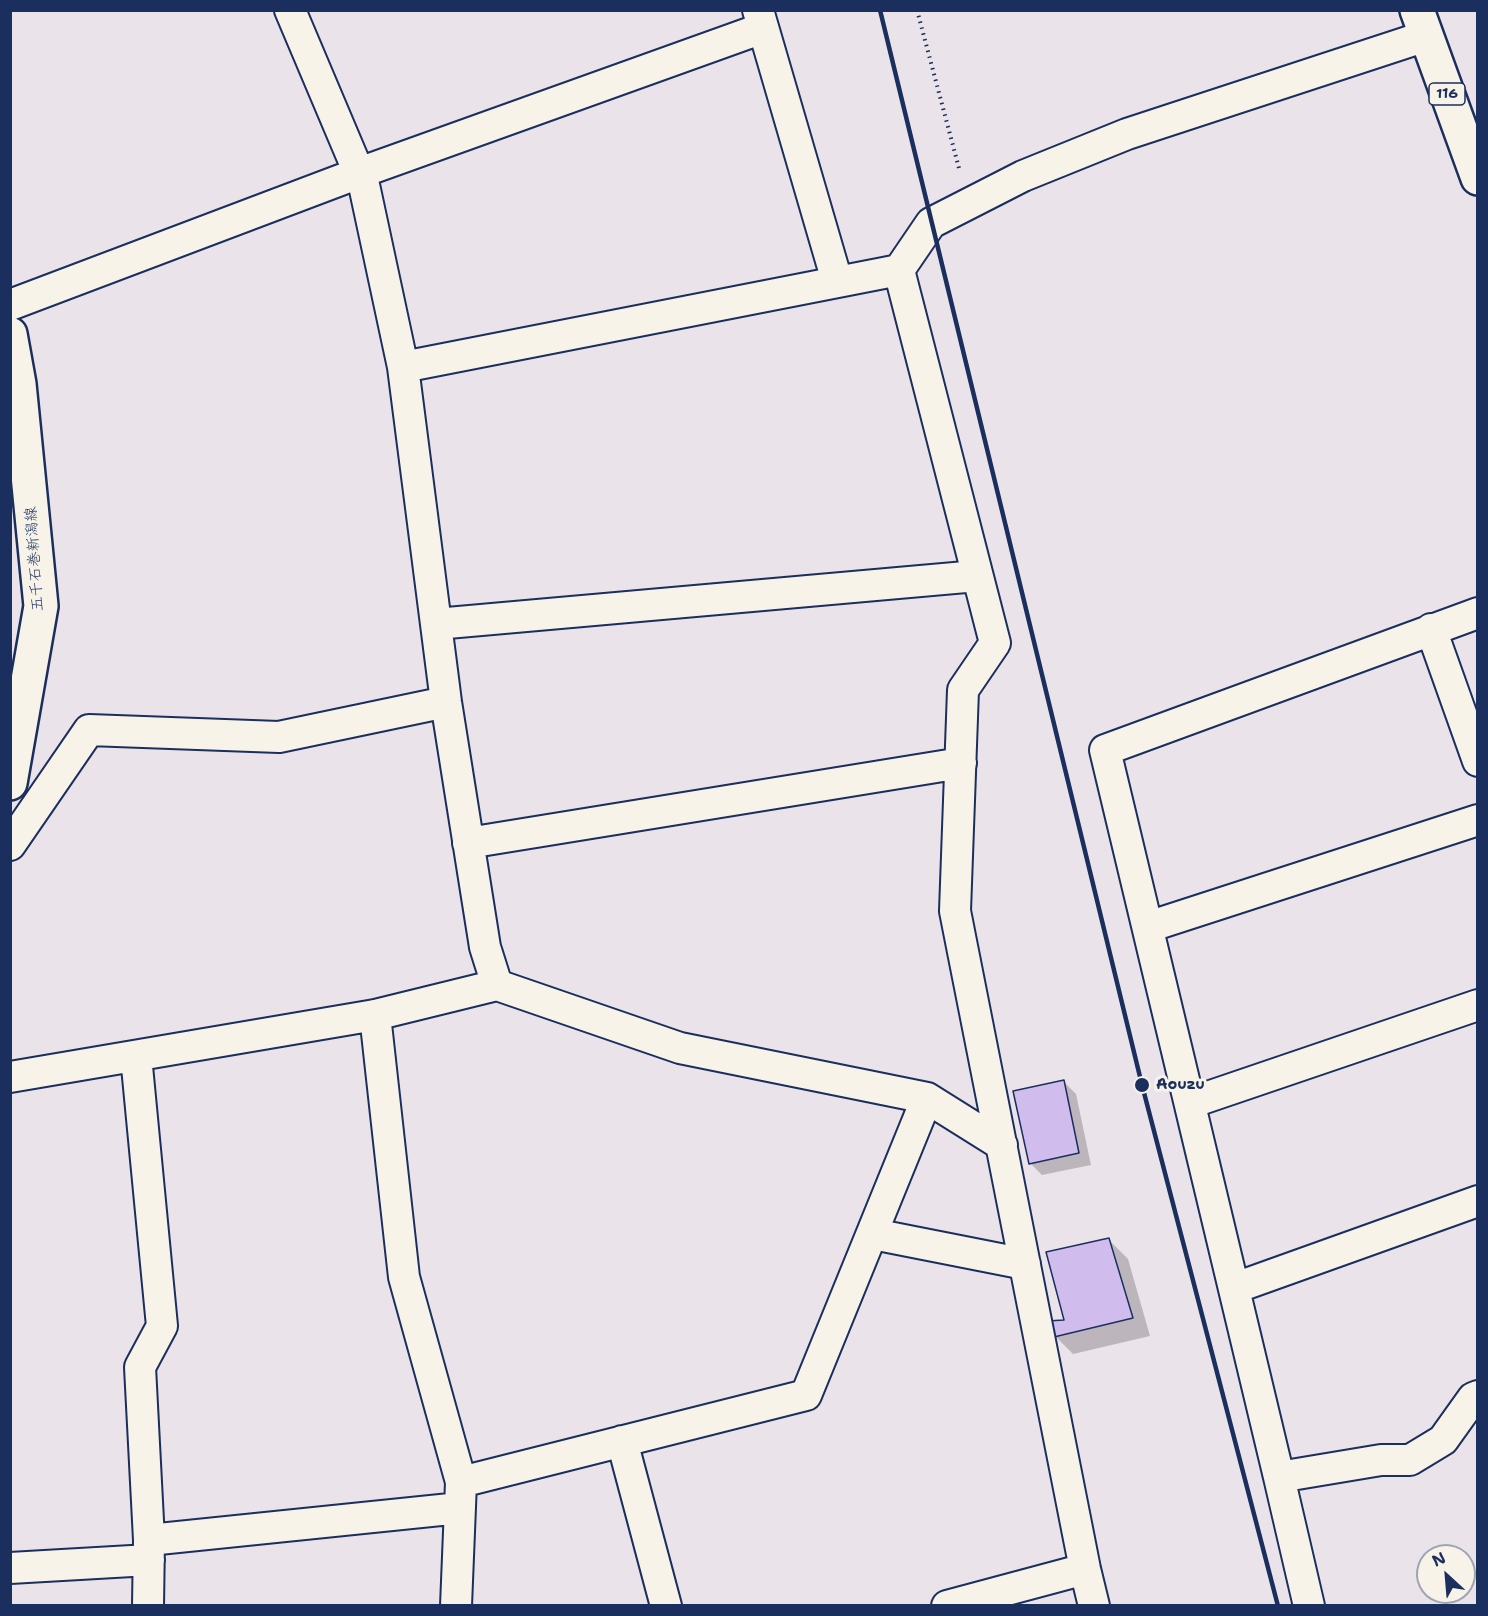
<!DOCTYPE html>
<html>
<head>
<meta charset="utf-8">
<style>
	body { margin:0 }
	#map { position:relative; width:1488px; height:1616px; overflow:hidden; background:#ebe3ea; font-family:"Shantell Sans",sans-serif }
	canvas { display:block }
	.frame { position:absolute; inset:0; border:12px solid #1b2f5e; pointer-events:none }
	.north { position:absolute; left:1416px; top:1544px; width:60px; height:60px; box-sizing:border-box; background:#f7f3e8; border:2px solid #9fa5b1; border-radius:50%; rotate:334deg; font-size:16px; font-weight:700; line-height:24px; text-align:center; color:#1b2f5e }
	.north::after { content:''; display:block; margin:auto; width:21px; height:27px; background:#1b2f5e; clip-path:polygon(50% 0,100% 100%,50% 72%,0 100%) }
</style>
</head>
<body>
<div id="map">
<canvas width="1488" height="1616"></canvas>
<div class="frame"></div>
<div class="north">N</div>
</div>
<script>
const g = document.querySelector('canvas').getContext('2d');
g.lineJoin = 'round';
function fill(path, color) { g.fillStyle = color; g.fill(path, 'evenodd'); }
const shape = rows => new Path2D(rows.map(r => 'M' + r).join(''));
function strokePath(path, color, width, dash) { g.strokeStyle = color; g.lineWidth = width; g.lineCap = dash ? 'butt' : 'round'; g.setLineDash(dash || []); g.stroke(path); }
function label(font, color, halo, rows, align = 'center') {
  g.font = font + ' "Shantell Sans","Klee One",sans-serif'; g.lineWidth = 6; g.setLineDash([]); g.textBaseline = 'middle'; g.strokeStyle = halo; g.fillStyle = color; for (const [text, x, y, turn = 0] of rows) {
    g.save(); g.translate(x, y); g.rotate((+turn || 0) * Math.PI / 180); g.textAlign = isNaN(turn) ? turn : align; if (halo) g.strokeText(text, 0, 0); g.fillText(text, 0, 0); g.restore();
  }
}
const shadow = shape([
	[1064,1082,1076,1094,1091,1165,1042,1175,1030,1163],
	[1109,1240,1128,1259,1150,1336,1073,1354,1055,1336,1066,1322]
]);
const building = shape([
	[1064,1080,1079,1153,1029,1164,1013,1091,1064,1080],
	[1109,1238,1133,1318,1054,1337,1047,1321,1064,1320,1046,1252,1109,1238]
]);
const path = shape([
	[917,10,960,172]
]);
const street = shape([
	[290,10,364,185,403,367,446,702,485,947,497,985],
	[758,10,837,281],
	[899,270,995,643,963,690,955,911,1085,1569,1094,1606],
	[10,305,359,173,763,28],
	[403,367,899,270,931,223,1023,176,1127,134,1426,36],
	[1478,613,1105,750,1279,1477,1381,1460,1410,1460,1443,1440,1473,1398,1478,1396],
	[436,624,977,576],
	[1431,629,1478,761],
	[468,843,961,763],
	[10,845,89,730,279,737,446,702],
	[1148,927,1478,820],
	[375,1015,404,1277,461,1482,456,1606],
	[136,1056,162,1326,140,1367,149,1540,148,1606],
	[10,1077,375,1015,497,985,680,1048,927,1098,1002,1145],
	[1190,1103,1478,1005],
	[873,1234,1025,1264],
	[1235,1288,1478,1201],
	[622,1441,666,1606],
	[1279,1477,1309,1606],
	[461,1482,806,1395,927,1098],
	[149,1540,460,1508],
	[10,1568,149,1560],
	[947,1606,1085,1569]
]);
const secondary = shape([
	[10,334,19,384,41,606,10,783]
]);
const highway = shape([
	[1417,10,1478,178]
]);
const rail = shape([
	[880,10,1142,1085,1278,1606]
]);
const markers = [
	[1142,1085,8,"#1b2f5e"]
];
const shields = [
	[1447,94,36]
];
const shieldNames = [
	["116",1447,94]
];
const streetNames = [
	["五千石巻新潟線",35,559,-94]
];
const poiNames = [
	["Aouzu",1156,1085]
];
fill(shadow, '#0003');
fill(building, '#d0bdee');
strokePath(building, '#1b2f5e', 1.5);
strokePath(street, '#1b2f5e', 34);
strokePath(secondary, '#1b2f5e', 38);
strokePath(highway, '#1b2f5e', 38);
strokePath(path, '#1b2f5e', 4, [1.5, 4.5]);
strokePath(street, '#f7f3e8', 30);
strokePath(secondary, '#f7f3e8', 33);
strokePath(highway, '#f7f3e8', 33);
strokePath(rail, '#1b2f5e', 4.5);
for (const [x, y, r, color] of markers) { const dot = new Path2D(); dot.arc(x, y, r, 0, 2 * Math.PI); g.fillStyle = color; g.fill(dot); strokePath(dot, '#f7f3e8', 2); }
for (const [x, y, w] of shields) { const box = new Path2D(); box.roundRect(x - w / 2, y - 11, w, 22, 4.5); g.fillStyle = '#f7f3e8'; g.fill(box); strokePath(box, '#1b2f5e', 1.5); }
label('bold 14px', '#1b2f5e', null, shieldNames);
label('15px', '#1b2f5e', '#f7f3e8', streetNames);
label('bold 15px', '#1b2f5e', '#f7f3e8', poiNames, 'left');
</script>
</body>
</html>
